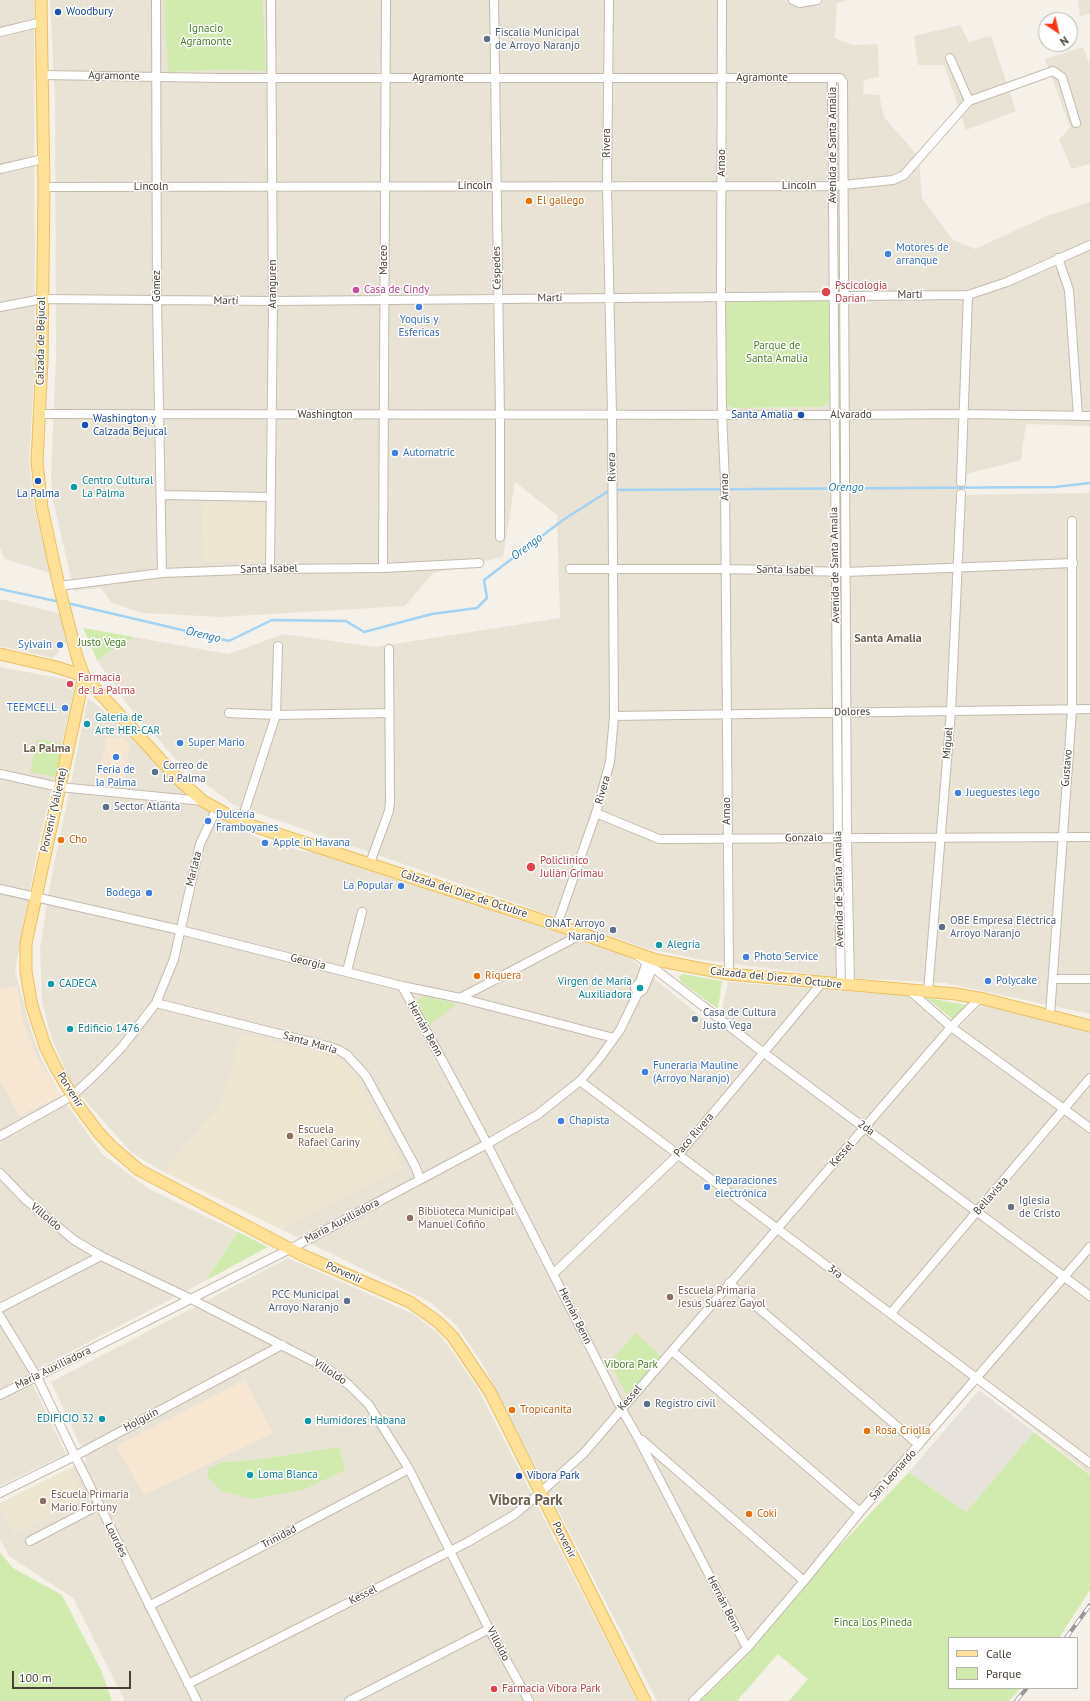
<!DOCTYPE html>
<html>
<head>
<meta charset="utf-8">
<style>
	body { margin:0 }
	#map { position:relative; width:1090px; height:1701px; overflow:hidden; background:#f5f1e8; font-family:"PT Sans",sans-serif }
	canvas { display:block }
	.legend { position:absolute; left:948px; top:1637px; width:130px; height:52px; box-sizing:border-box; background:#fff; border:1px solid #b6b3af; margin:0; padding:5px 7px; list-style:none; font-size:12px; color:#494136 }
	.legend li { display:flex; align-items:center; gap:8px; height:20px }
	.legend b { width:20px; border:1px solid #b6b3af }
	.north { position:absolute; left:1038px; top:12px; width:40px; height:40px; box-sizing:border-box; background:#fff; border:1px solid #b6b3af; border-radius:50%; rotate:145deg; font-size:11px; font-weight:700; line-height:16px; text-align:center; color:#494136 }
	.north::after { content:''; display:block; margin:auto; width:14px; height:18px; background:#ff3515; clip-path:polygon(50% 0,100% 100%,50% 72%,0 100%) }
	.scale { position:absolute; left:12px; top:1671px; width:119px; height:18px; box-sizing:border-box; border:2px solid #494136; border-top:0; padding-left:5px; font-size:12px; line-height:14px; white-space:nowrap; color:#494136; -webkit-text-stroke:3px #fff; paint-order:stroke }
</style>
</head>
<body>
<div id="map">
<canvas width="1090" height="1701"></canvas>
<ul class="legend">
<li><b style="height:5px;background:#ffe097"></b>Calle</li>
<li><b style="height:11px;background:#d1ebaf"></b>Parque</li>
</ul>
<div class="north">N</div>
<div class="scale">100 m</div>
</div>
<script>
const g = document.querySelector('canvas').getContext('2d');
g.lineJoin = 'round';
function fill(path, color) { g.fillStyle = color; g.fill(path, 'evenodd'); }
const shape = rows => new Path2D(rows.map(r => 'M' + r).join(''));
function strokePath(path, color, width, dash) { g.strokeStyle = color; g.lineWidth = width; g.lineCap = dash ? 'butt' : 'round'; g.setLineDash(dash || []); g.stroke(path); }
function label(font, color, halo, rows, align = 'center') {
  g.font = font + ' "PT Sans",sans-serif'; g.lineWidth = 3; g.setLineDash([]); g.textBaseline = 'middle'; g.strokeStyle = halo; g.fillStyle = color; for (const [text, x, y, turn = 0] of rows) {
    g.save(); g.translate(x, y); g.rotate((+turn || 0) * Math.PI / 180); g.textAlign = isNaN(turn) ? turn : align; if (halo) g.strokeText(text, 0, 0); g.fillText(text, 0, 0); g.restore();
  }
}
const residential = shape([
	[0,0,34,0,35,361,29,462,35,511,50,573,5,559,0,548],
	[50,0,164,0,169,72,221,70,266,71,263,0,848,0,837,3,835,38,852,45,878,44,879,77,864,80,863,94,879,95,884,117,919,157,922,198,953,240,975,249,1047,216,1090,202,1090,426,1026,424,1021,460,966,474,964,495,1090,493,1090,1014,945,983,832,977,697,959,645,948,234,805,182,766,130,708,97,660,134,637,228,654,284,634,375,647,560,618,557,515,515,482,503,557,433,573,405,606,221,617,142,613,112,603,101,588,74,591,53,500,51,477,56,359,55,104],
	[827,404,821,407,733,408,728,406],
	[1078,0,1090,0,1090,14,1080,16],
	[960,25,969,42,991,36,1016,111,966,130,944,65,918,65,914,36],
	[1083,47,1090,65,1090,164,1072,169,1059,140,1070,127,1045,59],
	[0,599,62,614,67,642,53,658,0,646],
	[0,667,76,681,36,857,15,971,33,1037,41,1058,59,1093,102,1154,149,1189,238,1232,205,1281,28,1374,66,1454,0,1486],
	[88,698,111,717,183,791,239,828,260,839,301,851,312,852,629,956,640,967,717,1030,728,982,908,996,953,1033,983,1004,1090,1031,1090,1474,977,1384,806,1582,747,1656,700,1701,657,1701,483,1365,456,1325,430,1302,162,1171,132,1153,73,1087,51,1037,42,1003,40,949,49,890],
	[288,1258,413,1314,438,1333,454,1354,477,1387,637,1701,125,1701,73,1598,9,1556,0,1539,0,1503,87,1460,51,1382],
	[339,1447,346,1470,303,1490,223,1462,260,1459]
]);
const commercial = shape([
	[107,738,124,738,130,746,123,790,96,788],
	[17,986,24,1024,35,1053,60,1096,19,1116,0,1080,0,989],
	[245,1380,273,1433,144,1495,116,1446]
]);
const industrial = shape([
	[979,1390,1034,1432,966,1512,909,1472]
]);
const education = shape([
	[201,503,266,503,266,561,204,561],
	[241,1034,336,1055,355,1073,403,1168,281,1229,162,1171,221,1104],
	[70,1468,85,1498,15,1534,0,1509,0,1504]
]);
const green = shape([
	[164,0,263,0,266,71,221,70,168,72],
	[823,297,828,301,830,305,831,398,827,405,821,407,733,408,728,406,725,401,725,302,733,298],
	[83,628,134,637,97,660],
	[37,739,64,744,56,777,30,772],
	[683,974,722,981,718,1009,681,982,679,976],
	[424,996,457,1004,429,1025,416,1004,418,999],
	[927,998,967,1005,953,1020],
	[238,1232,268,1247,205,1281],
	[636,1333,662,1357,627,1395,609,1362],
	[1034,1432,1090,1475,1090,1590,1059,1638,949,1638,949,1688,1021,1688,1009,1701,789,1701,808,1679,778,1654,737,1701,700,1701,747,1656,806,1582,909,1472,966,1512],
	[339,1447,346,1470,303,1490,252,1499,221,1491,207,1476,209,1468,223,1462,260,1459],
	[0,1552,13,1568,62,1595,101,1670,112,1701,0,1701]
]);
const stream = shape([
	[0,589,60,602],
	[67,603,229,641,272,620,346,621,364,632,432,614,477,608,487,598,484,580,563,520,610,490,1055,487,1090,483]
]);
const minor = shape([
	[156,0,157,300,162,573],
	[494,0,500,415,500,537],
	[722,0,721,296,722,414,725,481,729,974],
	[793,0,800,3,817,0],
	[0,32,42,22],
	[950,58,969,101],
	[43,75,221,78,832,78],
	[0,169,43,159],
	[44,187,833,186,893,180,904,175,969,101,1053,71,1062,77,1076,123],
	[1058,258,1069,290,1078,416],
	[0,307,42,299,273,301,968,295,1007,282,1090,245],
	[39,414,835,415,965,414,1090,416],
	[961,482,968,295],
	[161,495,271,497],
	[383,568,386,0],
	[270,569,273,301,271,0],
	[570,569,726,569,846,572,1073,563],
	[59,586,162,573,270,569,383,568,479,563],
	[229,713,276,715,389,713],
	[614,716,1090,709],
	[0,774,59,787,203,801],
	[596,813,659,839,1090,837],
	[241,822,276,715,278,646],
	[370,863,389,811,390,801,389,649],
	[0,889,180,930,402,986,460,998,614,1038],
	[557,925,596,813,610,762,614,716,612,415,607,187,609,0],
	[638,956,764,1053,1090,1296],
	[347,971,362,912],
	[1054,979,1090,979],
	[841,984,838,837,832,78,840,78,843,82,847,837,850,985],
	[402,986,481,1132,621,1408,637,1436,747,1648],
	[909,990,951,1027,1090,1128],
	[928,992,951,711,961,494],
	[638,993,635,988,640,982,648,959],
	[460,998,582,934],
	[156,1003,327,1046,339,1050,347,1055,366,1076,415,1166,420,1179],
	[1050,1015,1072,710,1072,521],
	[580,1081,1090,1463],
	[0,1136,72,1096,99,1071,122,1047,156,1003,174,959,200,844,216,810],
	[0,1173,26,1200,74,1240,101,1256,191,1299,328,1369,349,1385,369,1405,409,1469,489,1629,529,1701],
	[553,1274,679,1154,821,984],
	[729,1283,919,1445],
	[0,1308,101,1256],
	[891,1313,1090,1078],
	[0,1316,37,1377,75,1456,197,1701],
	[672,1351,860,1512],
	[0,1395,290,1249,487,1144,537,1115,580,1081,599,1059,620,1030,638,993,643,990,656,960],
	[642,1440,804,1581],
	[0,1493,75,1456,282,1345],
	[30,1541,99,1505],
	[149,1606,409,1469],
	[188,1684,468,1542,514,1515,540,1493,584,1453,951,1027,980,998],
	[349,1701,489,1629],
	[693,1701,747,1648,804,1581,860,1512,1090,1247]
]);
const major = shape([
	[41,0,44,187,42,360,37,462,42,508,59,586,77,657,84,676,179,780,203,801,241,822,557,925,656,960,729,974,956,994,984,999,1090,1026],
	[0,654,56,667,84,676],
	[84,676,26,943,26,972,32,1006,45,1046,57,1070,78,1105,98,1132,111,1146,139,1170,302,1255,410,1302,438,1322,453,1337,490,1392,645,1701]
]);
const rail = shape([
	[1066,1638,1090,1605],
	[1016,1701,1027,1688]
]);
const markers = [
	[58,12,4,"#1a4fb4"],
	[487,39,4,"#5c6f8a"],
	[529,201,4,"#e8710a"],
	[888,254,4,"#3f7fe0"],
	[356,290,4,"#d1479c"],
	[826,292,5,"#e0444e"],
	[419,307,4,"#3f7fe0"],
	[801,415,4,"#1a4fb4"],
	[85,425,4,"#1a4fb4"],
	[395,453,4,"#3f7fe0"],
	[38,481,4,"#1a4fb4"],
	[74,487,4,"#0f9aa8"],
	[60,645,4,"#3f7fe0"],
	[70,684,4,"#e0444e"],
	[65,708,4,"#3f7fe0"],
	[87,724,4,"#0f9aa8"],
	[180,743,4,"#3f7fe0"],
	[116,757,4,"#3f7fe0"],
	[155,772,4,"#5c6f8a"],
	[958,793,4,"#3f7fe0"],
	[106,807,4,"#5c6f8a"],
	[208,821,4,"#3f7fe0"],
	[61,840,4,"#e8710a"],
	[265,843,4,"#3f7fe0"],
	[531,867,5,"#e0444e"],
	[401,886,4,"#3f7fe0"],
	[149,893,4,"#3f7fe0"],
	[942,927,4,"#5c6f8a"],
	[613,930,4,"#5c6f8a"],
	[659,945,4,"#0f9aa8"],
	[746,957,4,"#3f7fe0"],
	[477,976,4,"#e8710a"],
	[988,981,4,"#3f7fe0"],
	[51,984,4,"#0f9aa8"],
	[640,988,4,"#0f9aa8"],
	[695,1019,4,"#5c6f8a"],
	[70,1029,4,"#0f9aa8"],
	[645,1072,4,"#3f7fe0"],
	[561,1121,4,"#3f7fe0"],
	[290,1136,4,"#8d6e63"],
	[707,1187,4,"#3f7fe0"],
	[1011,1207,4,"#6b7280"],
	[410,1218,4,"#8d6e63"],
	[670,1297,4,"#8d6e63"],
	[347,1301,4,"#5c6f8a"],
	[647,1404,4,"#5c6f8a"],
	[512,1410,4,"#e8710a"],
	[102,1419,4,"#0f9aa8"],
	[308,1421,4,"#0f9aa8"],
	[867,1431,4,"#e8710a"],
	[250,1475,4,"#0f9aa8"],
	[519,1476,4,"#1a4fb4"],
	[43,1501,4,"#8d6e63"],
	[749,1514,4,"#e8710a"],
	[494,1689,4,"#e0444e"]
];
const transitNames = [
	["Woodbury",66,12],
	["Santa Amalia",793,415,"right"],
	["Washington y",93,419],
	["Calzada Bejucal",93,432],
	["La Palma",38,494,"center"],
	["Víbora Park",527,1476]
];
const parkNames = [
	["Ignacio",206,29],
	["Agramonte",206,42],
	["Parque de",777,346],
	["Santa Amalia",777,359],
	["Justo Vega",102,643],
	["Vibora Park",631,1365],
	["Finca Los Pineda",873,1623]
];
const serviceNames = [
	["Fiscalía Municipal",495,33],
	["de Arroyo Naranjo",495,46],
	["Correo de",163,766],
	["La Palma",163,779],
	["Sector Atlanta",114,807],
	["OBE Empresa Eléctrica",950,921],
	["Arroyo Naranjo",950,934],
	["ONAT Arroyo",605,924,"right"],
	["Naranjo",605,937,"right"],
	["Casa de Cultura",703,1013],
	["Justo Vega",703,1026],
	["PCC Municipal",339,1295,"right"],
	["Arroyo Naranjo",339,1308,"right"],
	["Registro civil",655,1404]
];
const streetNames = [
	["Agramonte",114,76,1],
	["Agramonte",438,78],
	["Agramonte",762,78],
	["Rivera",607,143,-90],
	["Avenida de Santa Amalia",833,145,-90],
	["Arnao",722,163,-90],
	["Lincoln",475,186],
	["Lincoln",799,186],
	["Lincoln",151,187],
	["Maceo",384,260,-90],
	["Céspedes",497,268,-91],
	["Aranguren",273,284,-90],
	["Gómez",157,286,-90],
	["Martí",910,295],
	["Martí",550,298,-1],
	["Martí",226,301,1],
	["Calzada de Bejucal",41,341,-89],
	["Washington",325,415],
	["Alvarado",851,415],
	["Rivera",612,467,-91],
	["Arnao",725,487,-91],
	["Avenida de Santa Amalia",835,565,-91],
	["Santa Isabel",269,569,-1],
	["Santa Isabel",785,570,1],
	["Dolores",852,712,-1],
	["Miguel",948,743,-85],
	["Gustavo",1067,768,-85],
	["Rivera",603,790,-74],
	["Porvenir (Valiente)",54,810,-77],
	["Arnao",727,811,-90],
	["Gonzalo",804,838,-1],
	["Marlata",194,869,-76],
	["Avenida de Santa Amalia",839,889,-91],
	["Calzada del Diez de Octubre",464,894,18],
	["Georgia",308,962,14],
	["Calzada del Diez de Octubre",776,978,6],
	["Hernán Benn",425,1029,61],
	["Santa María",310,1043,16],
	["Porvenir",70,1090,58],
	["2da",866,1128,36],
	["Paco Rivera",694,1135,-49],
	["Kessel",842,1154,-48],
	["Bellavista",991,1196,-49],
	["Villoldo",46,1217,40],
	["María Auxiliadora",342,1221,-28],
	["3ra",835,1272,37],
	["Porvenir",344,1273,24],
	["Hernán Benn",575,1316,64],
	["María Auxiliadora",53,1368,-26],
	["Villoldo",330,1372,33],
	["Kessel",630,1398,-49],
	["Holguín",141,1420,-28],
	["San Leonardo",893,1475,-48],
	["Trinidad",279,1537,-28],
	["Lourdes",116,1540,64],
	["Porvenir",564,1540,63],
	["Kessel",363,1595,-27],
	["Hernán Benn",724,1604,63],
	["Villoldo",498,1644,62]
];
const foodNames = [
	["El gallego",537,201],
	["Cho",69,840],
	["Riquera",485,976],
	["Tropicanita",520,1410],
	["Rosa Criolla",875,1431],
	["Coki",757,1514]
];
const shopNames = [
	["Motores de",896,248],
	["arranque",896,261],
	["Yoquis y",419,320,"center"],
	["Esfericas",419,333,"center"],
	["Automatric",403,453],
	["Sylvain",52,645,"right"],
	["TEEMCELL",57,708,"right"],
	["Super Mario",188,743],
	["Feria de",116,770,"center"],
	["la Palma",116,783,"center"],
	["Jueguestes lego",966,793],
	["Dulcería",216,815],
	["Framboyanes",216,828],
	["Apple in Havana",273,843],
	["La Popular",393,886,"right"],
	["Bodega",141,893,"right"],
	["Photo Service",754,957],
	["Polycake",996,981],
	["Funeraria Mauline",653,1066],
	["(Arroyo Naranjo)",653,1079],
	["Chapista",569,1121],
	["Reparaciones",715,1181],
	["electrónica",715,1194]
];
const healthNames = [
	["Pscicologia",835,286],
	["Darian",835,299],
	["Farmacia",78,678],
	["de La Palma",78,691],
	["Policlínico",540,861],
	["Julián Grimau",540,874],
	["Farmacia Víbora Park",502,1689]
];
const hotelNames = [
	["Casa de Cindy",364,290]
];
const cultureNames = [
	["Centro Cultural",82,481],
	["La Palma",82,494],
	["Galería de",95,718],
	["Arte HER-CAR",95,731],
	["Alegría",667,945],
	["Virgen de María",632,982,"right"],
	["Auxiliadora",632,995,"right"],
	["CADECA",59,984],
	["Edificio 1476",78,1029],
	["EDIFICIO 32",94,1419,"right"],
	["Humidores Habana",316,1421],
	["Loma Blanca",258,1475]
];
const educationNames = [
	["Escuela",298,1130],
	["Rafael Cariny",298,1143],
	["Biblioteca Municipal",418,1212],
	["Manuel Cofiño",418,1225],
	["Escuela Primaria",678,1291],
	["Jesús Suárez Gayol",678,1304],
	["Escuela Primaria",51,1495],
	["Mario Fortuny",51,1508]
];
const worshipNames = [
	["Iglesia",1019,1201],
	["de Cristo",1019,1214]
];
const waterNames = [
	["Orengo",846,488],
	["Orengo",527,547,-37],
	["Orengo",203,635,13]
];
const neighbourhoodNames = [
	["Santa Amalia",888,639],
	["La Palma",47,749]
];
const districtNames = [
	["Víbora Park",526,1501]
];
fill(residential, '#e9e3d6');
fill(commercial, '#f7e7d2');
fill(industrial, '#e7e2dc');
fill(education, '#eee6d1');
fill(green, '#d1ebaf');
strokePath(stream, '#a2d3f4', 2.5);
strokePath(minor, '#c4bbad', 10);
strokePath(major, '#eabf61', 13);
strokePath(minor, '#fff', 8);
strokePath(major, '#ffe097', 11);
strokePath(rail, '#979797', 4);
strokePath(rail, '#fff', 2.5, [8]);
for (const [x, y, r, color] of markers) { const dot = new Path2D(); dot.arc(x, y, r, 0, 2 * Math.PI); g.fillStyle = color; g.fill(dot); strokePath(dot, '#fff', 1.5); }
label('11px', '#164399', '#fff', transitNames, 'left');
label('11px', '#487e26', '#fff', parkNames);
label('11px', '#4e5e75', '#fff', serviceNames, 'left');
label('11px', '#494136', '#fff', streetNames);
label('11px', '#c56008', '#fff', foodNames, 'left');
label('11px', '#366cbe', '#fff', shopNames, 'left');
label('11px', '#be3a42', '#fff', healthNames, 'left');
label('11px', '#b23c85', '#fff', hotelNames, 'left');
label('11px', '#0d838f', '#fff', cultureNames, 'left');
label('11px', '#785e54', '#fff', educationNames, 'left');
label('11px', '#5b616d', '#fff', worshipNames, 'left');
label('italic 12px', '#287ab2', '#fff', waterNames);
label('bold 12px', '#6c5f4d', '#fff', neighbourhoodNames);
label('bold 15px', '#6c5f4d', '#fff', districtNames);
</script>
</body>
</html>
